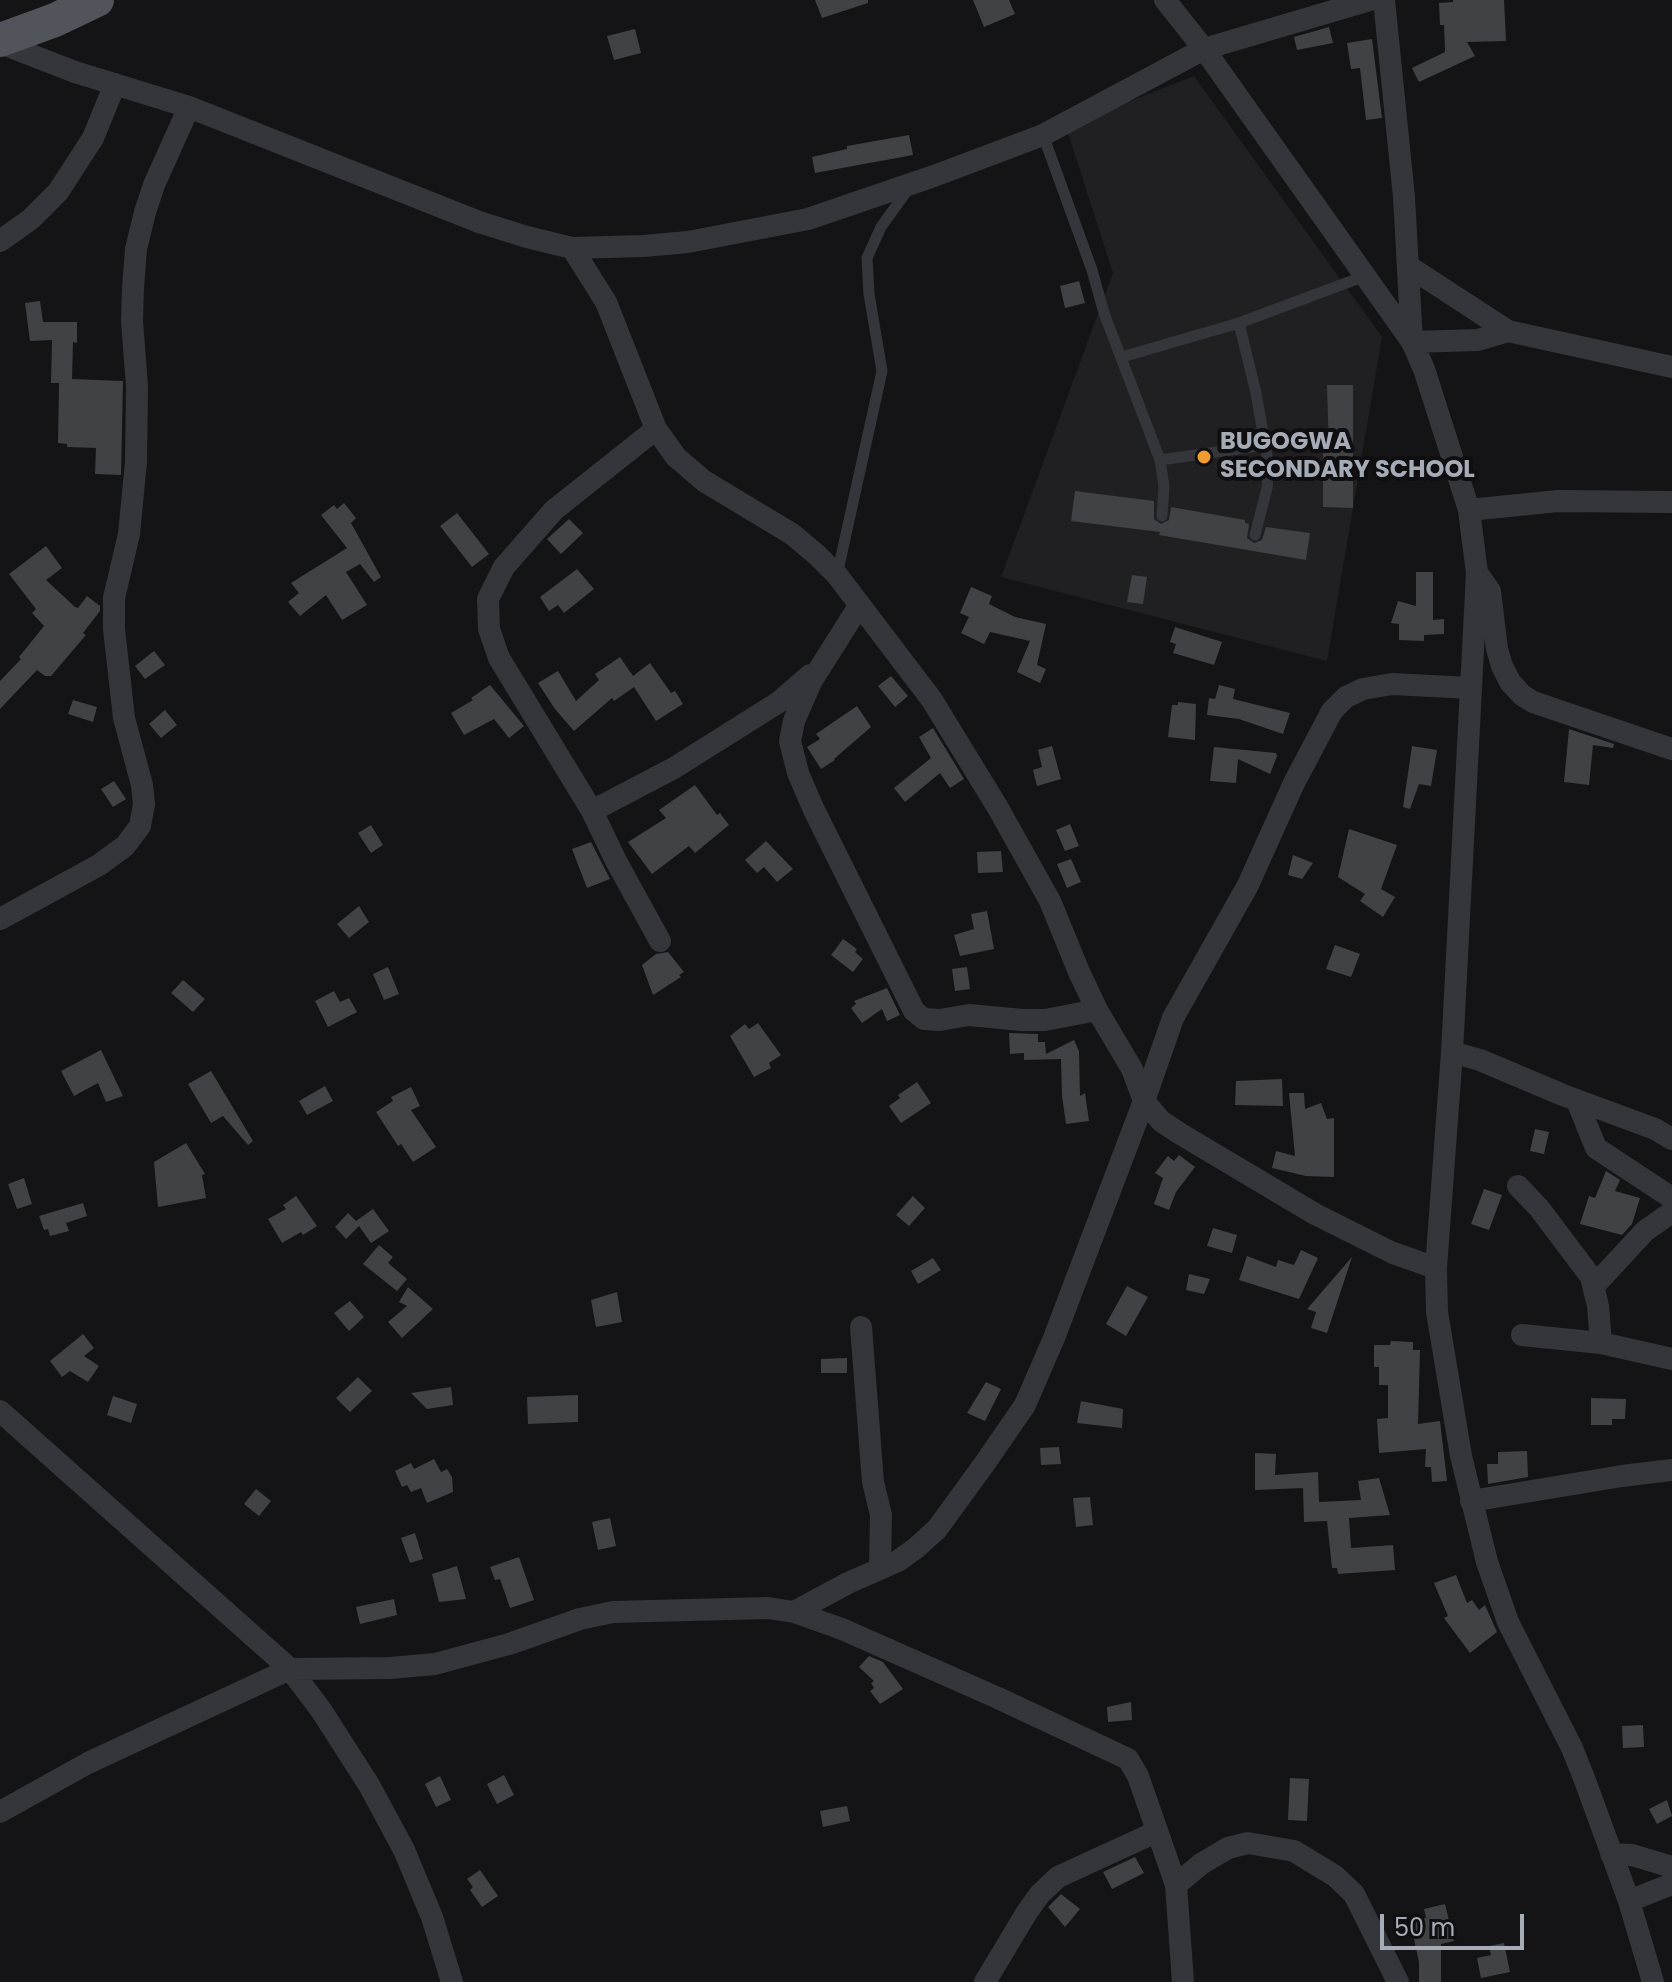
<!DOCTYPE html>
<html>
<head>
<meta charset="utf-8">
<style>
	body { margin:0 }
	#map { position:relative; width:1672px; height:1982px; overflow:hidden; background:#141416; font-family:Poppins,sans-serif }
	canvas { display:block }
	.scale { position:absolute; left:1380px; top:1914px; width:144px; height:36px; box-sizing:border-box; border:4px solid #a6acb6; border-top:0; padding-left:10px; font-size:24px; line-height:28px; white-space:nowrap; color:#a6acb6; -webkit-text-stroke:6px #0f0f11; paint-order:stroke }
</style>
</head>
<body>
<div id="map">
<canvas width="1672" height="1982"></canvas>
<div class="scale">50 m</div>
</div>
<script>
const g = document.querySelector('canvas').getContext('2d');
g.lineJoin = 'round';
function fill(path, color) { g.fillStyle = color; g.fill(path, 'evenodd'); }
const shape = rows => new Path2D(rows.map(r => 'M' + r).join(''));
function strokePath(path, color, width, dash) { g.strokeStyle = color; g.lineWidth = width; g.lineCap = dash ? 'butt' : 'round'; g.setLineDash(dash || []); g.stroke(path); }
function label(font, color, halo, rows, align = 'center') {
  g.font = font + ' Poppins,sans-serif'; g.lineWidth = 8; g.setLineDash([]); g.textBaseline = 'middle'; g.strokeStyle = halo; g.fillStyle = color; for (const [text, x, y, turn = 0] of rows) {
    g.save(); g.translate(x, y); g.rotate((+turn || 0) * Math.PI / 180); g.textAlign = isNaN(turn) ? turn : align; if (halo) g.strokeText(text, 0, 0); g.fillText(text, 0, 0); g.restore();
  }
}
const built = shape([
	[1194,76,1382,337,1327,661,1001,577,1113,273,1066,127]
]);
const building = shape([
	[815,0,868,0,868,3,822,18],
	[973,0,1009,0,1015,14,984,27],
	[1453,0,1504,0,1506,41,1467,42,1475,56,1419,82,1412,68,1445,52,1444,25,1440,25,1439,3,1453,2],
	[1329,27,1333,43,1297,50,1294,37],
	[635,29,641,53,614,60,607,36],
	[1372,39,1382,118,1366,120,1360,68,1351,69,1347,43],
	[909,135,913,155,815,173,812,157,847,149,847,146],
	[1079,281,1085,303,1065,308,1060,286],
	[40,301,43,322,77,322,77,343,73,342,72,379,123,381,121,475,95,474,96,448,67,447,67,444,58,443,59,383,51,383,52,340,30,341,25,303],
	[1327,385,1353,385,1353,508,1323,507,1323,452,1329,452],
	[1075,491,1154,501,1154,519,1161,524,1169,520,1171,507,1245,520,1245,523,1249,524,1247,538,1254,543,1262,540,1266,527,1310,533,1306,560,1159,535,1160,532,1071,521],
	[344,503,356,518,351,523,381,577,374,582,360,564,346,572,367,605,342,620,326,595,300,616,288,602,299,593,291,583,347,548,321,515,334,505,337,509],
	[457,513,489,554,472,567,440,526],
	[569,519,583,533,561,554,547,539],
	[46,546,62,568,46,580,75,607,78,608,87,596,100,606,100,611,83,633,86,635,51,676,45,676,37,670,0,709,0,681,21,659,19,657,44,626,32,613,36,609,9,574],
	[577,569,594,589,564,613,558,605,549,611,540,597],
	[1416,572,1433,572,1433,620,1444,619,1444,634,1424,635,1424,641,1399,640,1399,624,1391,623,1398,601,1416,606],
	[1132,575,1147,577,1143,604,1127,602],
	[971,587,992,596,989,604,1015,617,1046,624,1037,665,1046,669,1040,683,1017,672,1030,641,990,632,984,644,961,633,969,617,960,613],
	[1175,627,1222,642,1214,665,1173,653,1176,644,1170,642],
	[154,651,165,665,145,679,135,666],
	[620,657,633,676,650,663,671,693,675,691,683,704,656,721,634,687,614,701,612,698,574,731,555,709,538,683,558,671,576,701,599,680,595,674],
	[891,676,908,696,895,707,878,686],
	[490,685,524,726,509,738,494,719,464,735,451,713,473,700,471,698],
	[1219,685,1235,689,1233,699,1290,713,1283,734,1239,719,1207,715,1209,698,1215,699],
	[73,700,97,707,93,722,68,714],
	[1178,702,1196,704,1195,740,1168,737,1172,705,1178,705],
	[857,706,871,727,834,759,835,760,821,769,807,747,820,739,816,734],
	[165,710,177,725,161,738,149,724],
	[933,728,964,779,950,788,940,773,905,802,894,788,931,758,919,737],
	[1569,729,1614,744,1613,748,1593,745,1589,785,1564,782],
	[1052,746,1061,779,1037,786,1033,770,1042,767,1038,750],
	[1412,746,1437,750,1431,786,1419,784,1410,809,1403,807],
	[1214,747,1276,753,1277,756,1270,774,1238,759,1236,783,1210,781],
	[114,781,126,799,113,807,101,789],
	[695,785,717,815,720,813,729,825,695,853,689,846,652,874,628,842,666,818,659,810],
	[1070,824,1079,846,1065,851,1056,830],
	[371,825,383,845,371,853,358,833],
	[1349,829,1397,845,1381,889,1395,897,1383,917,1360,901,1365,894,1338,877],
	[766,841,793,869,777,882,764,867,757,873,745,860],
	[591,842,610,879,587,888,572,849],
	[1001,851,1003,872,978,873,977,852],
	[1293,855,1313,863,1302,879,1288,875],
	[1071,859,1081,882,1067,888,1057,864],
	[359,906,369,922,349,938,337,924],
	[987,911,994,949,960,956,954,935,974,929,971,914],
	[843,939,857,949,855,952,863,959,853,972,831,955],
	[1335,945,1360,954,1351,977,1326,969],
	[668,952,684,972,679,975,681,977,653,995,642,965,656,954],
	[388,967,399,994,384,1000,373,974],
	[967,967,970,989,955,991,952,969],
	[183,980,205,999,193,1012,171,993],
	[887,988,900,1015,887,1021,882,1009,862,1023,851,1008,856,1004,854,1001],
	[334,991,340,1002,349,998,357,1012,328,1027,315,1001],
	[758,1023,781,1055,769,1063,771,1068,754,1077,730,1036,745,1024,749,1029],
	[1009,1033,1038,1034,1038,1042,1045,1042,1046,1054,1074,1040,1079,1051,1080,1096,1085,1093,1089,1121,1066,1124,1062,1096,1061,1059,1024,1060,1024,1053,1010,1054],
	[101,1050,123,1096,106,1102,98,1083,74,1096,61,1071],
	[211,1071,253,1141,248,1145,223,1116,211,1123,188,1084],
	[1282,1079,1283,1106,1235,1105,1236,1081],
	[917,1082,931,1103,901,1123,889,1106,900,1098,898,1095],
	[325,1086,333,1101,307,1115,299,1101],
	[411,1087,420,1106,411,1110,436,1147,413,1162,401,1144,398,1146,376,1112,393,1101,391,1097],
	[1289,1093,1304,1093,1305,1109,1321,1103,1327,1119,1334,1118,1334,1177,1306,1176,1272,1168,1276,1151,1295,1156],
	[1535,1129,1549,1132,1544,1154,1530,1151],
	[186,1143,205,1174,202,1175,206,1198,158,1207,154,1162],
	[1179,1155,1195,1167,1176,1192,1169,1210,1154,1204,1163,1178,1155,1173,1168,1156,1174,1161],
	[1606,1171,1620,1180,1615,1191,1640,1198,1632,1224,1622,1235,1580,1224,1589,1196,1595,1198],
	[24,1178,32,1204,17,1209,8,1184],
	[1484,1189,1502,1195,1489,1230,1471,1224],
	[296,1196,317,1226,303,1235,301,1232,282,1243,268,1219,286,1209,283,1205],
	[913,1196,925,1208,909,1226,896,1215],
	[83,1203,87,1216,66,1223,69,1231,50,1236,48,1229,44,1230,39,1216],
	[373,1209,389,1231,371,1243,359,1226,346,1239,335,1227,348,1213,356,1221],
	[1213,1228,1237,1235,1232,1253,1207,1246],
	[379,1245,393,1257,388,1263,407,1279,397,1291,363,1264],
	[1301,1250,1318,1258,1299,1299,1239,1280,1247,1256,1276,1267,1278,1260,1294,1265],
	[1352,1257,1327,1333,1311,1328,1316,1312,1307,1309],
	[933,1258,941,1270,918,1284,911,1271],
	[1189,1274,1210,1279,1204,1294,1186,1290],
	[1127,1286,1148,1297,1126,1336,1106,1324],
	[408,1287,433,1309,402,1338,388,1322,407,1306,399,1302],
	[617,1292,622,1322,596,1327,591,1300],
	[350,1301,364,1317,349,1331,334,1313],
	[83,1334,94,1348,84,1356,99,1366,88,1382,70,1371,62,1377,50,1361],
	[1391,1341,1413,1342,1413,1350,1420,1350,1418,1424,1440,1421,1447,1481,1432,1482,1431,1467,1425,1467,1426,1449,1379,1453,1377,1419,1388,1418,1388,1385,1379,1385,1379,1367,1374,1367,1374,1345,1390,1345],
	[847,1358,847,1373,821,1373,821,1359],
	[358,1377,372,1391,350,1412,336,1398],
	[986,1382,1001,1389,985,1421,967,1413],
	[451,1387,453,1405,427,1409,411,1393],
	[578,1395,578,1422,528,1424,527,1397],
	[113,1396,137,1404,131,1423,107,1415],
	[1591,1398,1626,1399,1625,1419,1612,1419,1612,1425,1591,1425],
	[1081,1401,1123,1409,1122,1428,1077,1423],
	[1059,1447,1061,1464,1041,1465,1040,1448],
	[1527,1451,1528,1477,1488,1484,1487,1464,1498,1464,1498,1452],
	[1255,1453,1276,1454,1275,1475,1318,1472,1319,1502,1361,1500,1358,1481,1379,1478,1390,1515,1349,1518,1351,1548,1393,1545,1395,1570,1338,1574,1337,1568,1332,1568,1327,1521,1304,1522,1303,1488,1255,1490],
	[434,1459,441,1472,447,1469,452,1477,453,1492,427,1503,421,1488,411,1492,407,1485,402,1487,395,1471,411,1463,414,1469],
	[256,1489,271,1501,259,1516,244,1504],
	[1090,1497,1093,1525,1076,1527,1073,1498],
	[610,1518,616,1546,598,1550,592,1522],
	[415,1533,423,1559,410,1563,401,1538],
	[519,1557,534,1600,510,1608,500,1579,495,1580,490,1567],
	[457,1566,466,1599,439,1602,432,1574],
	[1456,1575,1467,1603,1472,1600,1479,1610,1485,1605,1497,1632,1470,1653,1444,1618,1448,1616,1434,1583],
	[394,1599,397,1615,360,1624,356,1607],
	[869,1656,883,1662,903,1689,880,1704,870,1691,874,1688,871,1683,874,1681,859,1667],
	[1131,1702,1132,1720,1108,1722,1107,1707],
	[1643,1725,1644,1747,1623,1748,1622,1726],
	[504,1775,514,1795,497,1804,487,1784],
	[440,1776,451,1800,436,1807,425,1784],
	[1290,1778,1309,1779,1307,1821,1288,1820],
	[1667,1800,1672,1816,1657,1824,1649,1809],
	[847,1806,850,1821,823,1827,820,1811],
	[1135,1857,1144,1873,1112,1889,1103,1872],
	[480,1870,498,1896,482,1907,470,1890,473,1887,467,1879],
	[1061,1894,1080,1909,1065,1927,1048,1907],
	[1445,1904,1454,1941,1441,1944,1441,1982,1419,1982,1419,1962,1410,1921,1426,1918,1424,1909],
	[1504,1943,1510,1972,1481,1978,1477,1958,1491,1955,1489,1946]
]);
const service = shape([
	[1043,135,1092,270,1104,313,1160,460,1164,486,1162,516],
	[1239,323,1256,393,1269,467,1267,488,1255,535],
	[1122,357,1239,323,1365,276],
	[1160,460,1266,445],
	[837,575,882,371,869,294,867,258,881,227,909,188]
]);
const minor = shape([
	[1165,0,1204,49,1412,342,1424,369,1469,510,1477,573,1452,1052,1436,1268,1437,1312,1461,1456,1487,1562,1508,1622,1572,1748,1584,1778,1629,1901,1653,1982],
	[1384,0,1404,197,1412,342,1478,340,1508,331],
	[0,43,75,72,189,107,479,222,527,237,572,248,644,246,688,242,808,219,934,176,1043,135,1204,49,1370,0],
	[0,241,31,219,58,192,93,138,115,84],
	[572,248,606,302,656,429,676,457,704,481,792,534,817,555,837,575,932,700,998,808,1050,901,1079,972,1097,1010,1132,1069,1144,1101,1054,1338,1025,1405,985,1463,937,1529,916,1548,898,1561,848,1583,794,1612],
	[1408,266,1508,331,1672,367],
	[656,429,554,510,504,567,488,599,489,629,499,658,592,811,616,861,660,941],
	[1469,510,1558,501,1672,502],
	[1478,574,1490,591,1497,649,1502,666,1510,682,1522,695,1533,702,1672,749],
	[859,606,811,682,794,721,790,741,798,773,814,810,914,1011,924,1019,940,1020,969,1015,1022,1020,1045,1020,1097,1010],
	[592,811,674,768,779,702,810,675],
	[0,919,99,865,125,846,140,826,144,804,142,785,124,718,114,629,114,598,129,534,136,462,137,386,132,321,133,288,136,249,145,212,154,185,189,107],
	[1452,1052,1480,1060,1563,1095,1655,1129,1672,1139],
	[1577,1101,1596,1148,1672,1198],
	[1518,1186,1539,1208,1591,1277,1598,1306,1601,1343],
	[1436,1268,1393,1253,1315,1214,1179,1133,1161,1121,1144,1101,1173,1018,1248,885,1294,783,1332,711,1346,697,1363,689,1392,684,1471,688],
	[1594,1286,1645,1231,1672,1212],
	[861,1327,873,1482,881,1515,880,1569],
	[1522,1335,1601,1343,1672,1359],
	[0,1411,290,1669,321,1710,369,1785,404,1850,432,1917,452,1982],
	[1471,1501,1622,1476,1672,1470],
	[0,1812,88,1763,290,1669,390,1668,435,1664,509,1644,580,1619,613,1612,768,1608,794,1612,842,1629,998,1698,1128,1759,1138,1776,1176,1885,1183,1982],
	[1611,1854,1632,1855,1672,1867],
	[1176,1885,1201,1864,1228,1848,1248,1843,1294,1851,1335,1876,1354,1894,1398,1982],
	[1629,1901,1672,1884],
	[985,1982,1027,1912,1040,1894,1058,1877,1156,1832]
]);
const primary = shape([
	[0,40,55,20,97,0]
]);
const markers = [
	[1204,457,8,"#f19c30"]
];
const poiNames = [
	["BUGOGWA",1220,443],
	["SECONDARY SCHOOL",1220,471]
];
fill(built, '#202023');
fill(building, '#404246');
strokePath(service, '#35363b', 11);
strokePath(minor, '#35363b', 22);
strokePath(primary, '#51545a', 34);
for (const [x, y, r, color] of markers) { const dot = new Path2D(); dot.arc(x, y, r, 0, 2 * Math.PI); g.fillStyle = color; g.fill(dot); strokePath(dot, '#0f0f11', 3); }
label('bold 24px', '#a6acb6', '#0f0f11', poiNames, 'left');
</script>
</body>
</html>
